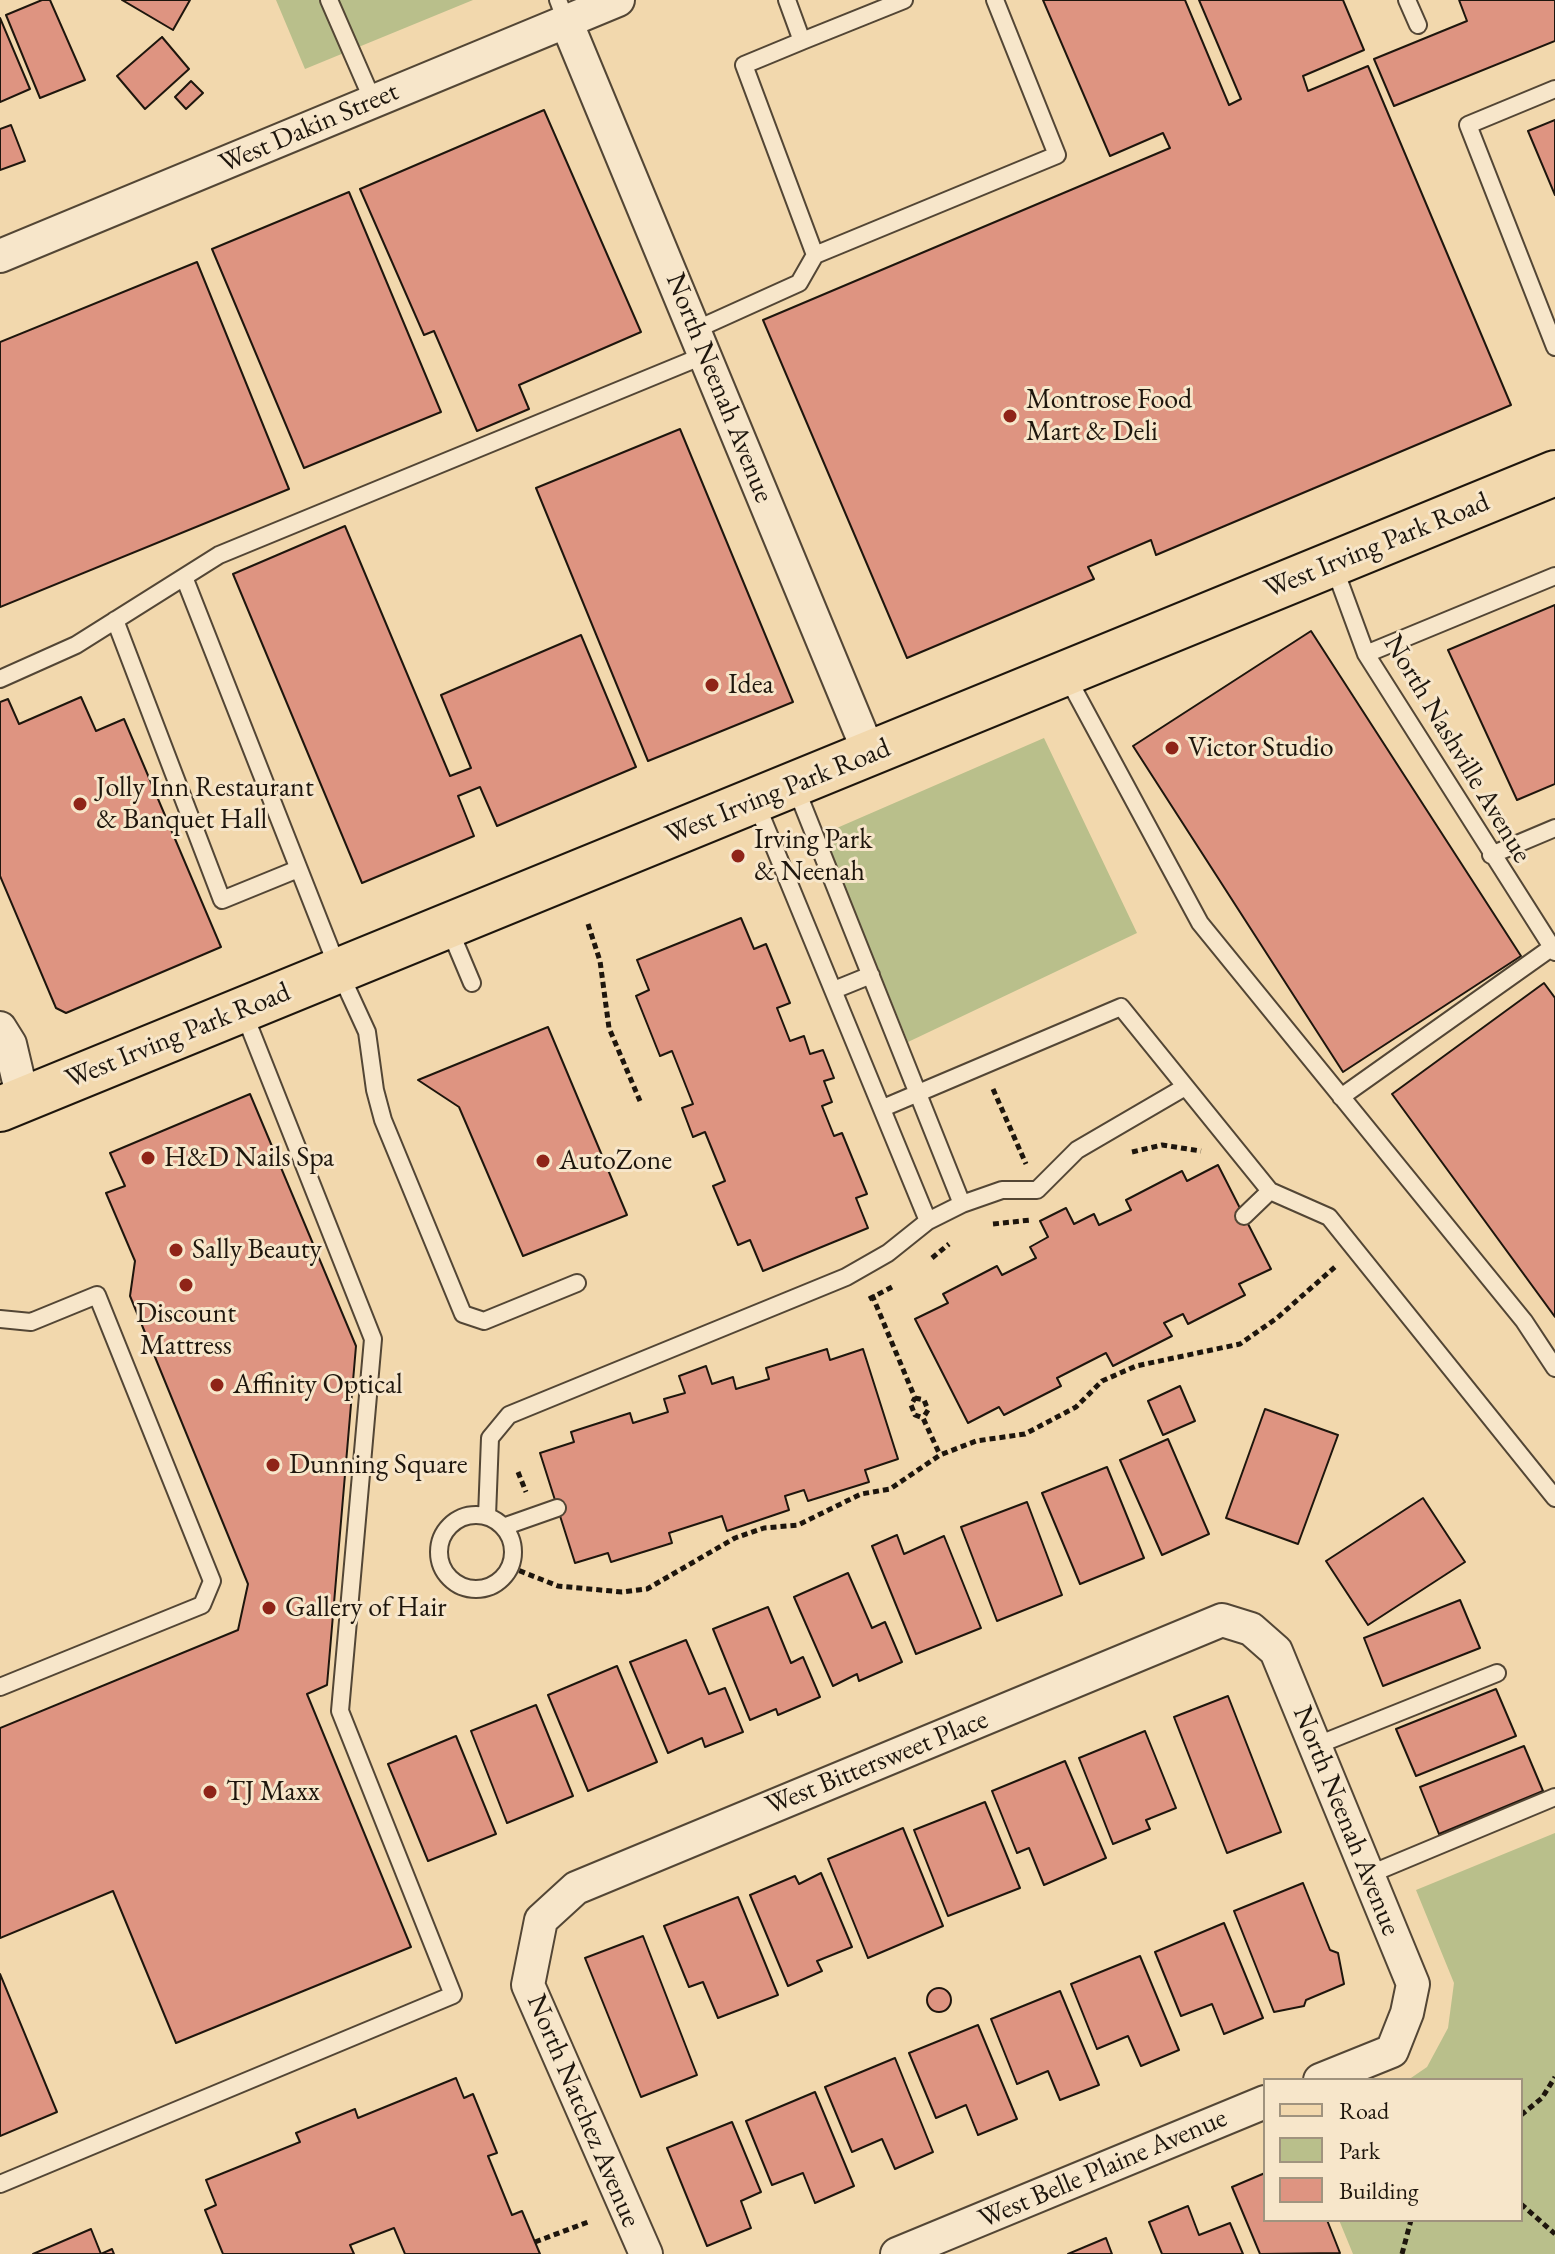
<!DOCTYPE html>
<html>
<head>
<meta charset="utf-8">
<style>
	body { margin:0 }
	#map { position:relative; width:1555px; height:2254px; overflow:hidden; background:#f2d8ad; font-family:"EB Garamond",serif }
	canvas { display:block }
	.legend { position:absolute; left:1263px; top:2078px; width:260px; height:144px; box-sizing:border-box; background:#f7e6ca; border:2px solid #a0937e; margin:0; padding:10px 14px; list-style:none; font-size:24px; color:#1e160d }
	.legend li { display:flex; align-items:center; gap:16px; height:40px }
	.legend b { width:40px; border:2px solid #a0937e }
</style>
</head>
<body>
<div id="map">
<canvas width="1555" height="2254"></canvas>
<ul class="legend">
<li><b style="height:10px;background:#f2d8ad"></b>Road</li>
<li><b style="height:22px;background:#b9bf8b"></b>Park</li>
<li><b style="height:22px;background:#de9481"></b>Building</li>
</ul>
</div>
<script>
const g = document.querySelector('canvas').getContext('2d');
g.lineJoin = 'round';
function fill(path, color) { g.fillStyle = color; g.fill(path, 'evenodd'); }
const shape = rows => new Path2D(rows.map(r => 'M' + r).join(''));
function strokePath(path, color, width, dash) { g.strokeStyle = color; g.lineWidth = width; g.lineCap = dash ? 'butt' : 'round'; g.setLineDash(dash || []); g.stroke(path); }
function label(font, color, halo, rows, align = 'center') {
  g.font = font + ' "EB Garamond",serif'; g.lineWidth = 6; g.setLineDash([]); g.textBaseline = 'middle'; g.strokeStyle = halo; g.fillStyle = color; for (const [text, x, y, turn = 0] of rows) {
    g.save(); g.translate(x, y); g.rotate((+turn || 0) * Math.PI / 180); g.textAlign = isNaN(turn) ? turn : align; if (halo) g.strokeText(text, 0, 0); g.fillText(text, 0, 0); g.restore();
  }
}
const green = shape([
	[276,0,473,0,305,69],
	[1044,738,1137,933,908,1042,823,834],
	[1555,1833,1555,2254,1353,2254,1339,2220,1521,2220,1521,2080,1408,2080,1427,2067,1448,2028,1454,1983,1416,1890]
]);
const building = shape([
	[42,0,50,0,85,80,40,98,6,15,42,0],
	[122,0,190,0,173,30,122,0],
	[1043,0,1185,0,1229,105,1241,99,1199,0,1343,0,1364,50,1303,76,1308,91,1368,66,1511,405,1156,555,1151,540,1088,567,1094,579,907,658,763,320,1170,148,1163,133,1110,156,1043,0],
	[1459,0,1555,0,1555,41,1394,106,1374,59,1467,21,1459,0],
	[0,18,30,89,0,102,0,18],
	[162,37,189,69,145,109,117,76,162,37],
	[191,81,203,93,186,109,175,97,191,81],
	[544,110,641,332,519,385,529,409,477,431,434,331,424,335,360,189,544,110],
	[1555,120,1555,195,1528,131,1555,120],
	[11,125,25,161,0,170,0,129,11,125],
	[349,192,441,412,304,468,212,249,349,192],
	[197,262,289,489,0,607,0,342,197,262],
	[680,429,793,702,648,761,536,488,680,429],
	[345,526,450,776,471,768,441,695,581,635,636,767,497,826,480,787,458,796,474,836,362,883,233,574,345,526],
	[1555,605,1555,784,1517,800,1448,650,1555,605],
	[1311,631,1521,956,1343,1072,1133,746,1311,631],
	[81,697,96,731,124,719,221,947,66,1013,56,1008,0,876,0,702,8,699,19,724,81,697],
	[741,918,754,949,766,944,790,1003,777,1008,790,1041,804,1036,810,1054,823,1050,834,1078,824,1081,832,1102,822,1106,834,1136,842,1133,867,1194,856,1198,868,1228,763,1271,750,1240,738,1245,713,1186,725,1181,705,1132,693,1137,682,1108,693,1104,672,1051,660,1056,636,996,649,990,637,960,741,918],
	[1544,983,1555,998,1555,1317,1392,1094,1544,983],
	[548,1027,627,1215,523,1256,459,1107,418,1080,548,1027],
	[250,1094,356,1346,327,1685,307,1694,411,1947,176,2043,113,1891,0,1938,0,1728,238,1630,248,1584,130,1296,135,1261,106,1193,125,1186,110,1153,250,1094],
	[1218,1165,1271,1269,1239,1284,1245,1295,1188,1324,1183,1314,1164,1323,1172,1336,1113,1366,1106,1353,1057,1378,1061,1386,1004,1415,999,1407,968,1423,915,1319,948,1303,943,1294,997,1266,1002,1275,1036,1258,1030,1247,1048,1237,1040,1221,1066,1208,1074,1224,1094,1214,1099,1225,1131,1210,1126,1200,1182,1171,1187,1181,1218,1165],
	[827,1349,830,1360,863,1349,898,1459,865,1470,869,1482,808,1501,804,1490,785,1496,789,1510,727,1531,722,1516,669,1533,672,1543,611,1562,608,1553,575,1563,540,1453,574,1442,571,1432,630,1413,633,1423,668,1412,664,1399,685,1393,679,1376,706,1366,712,1384,733,1377,736,1389,769,1379,766,1368,827,1349],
	[1180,1386,1195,1421,1163,1435,1148,1401,1180,1386],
	[1265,1409,1338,1435,1298,1544,1226,1518,1265,1409],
	[1168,1439,1209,1534,1162,1555,1120,1460,1168,1439],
	[1107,1467,1144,1558,1080,1584,1042,1493,1107,1467],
	[1423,1498,1465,1562,1368,1625,1326,1561,1423,1498],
	[1027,1502,1062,1595,997,1621,961,1527,1027,1502],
	[897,1535,904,1554,944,1536,981,1628,916,1654,872,1546,897,1535],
	[848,1573,872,1628,885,1622,902,1662,859,1681,857,1674,833,1686,794,1597,848,1573],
	[1460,1600,1480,1648,1383,1686,1364,1638,1460,1600],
	[768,1607,791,1663,803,1657,820,1697,778,1715,776,1709,750,1720,713,1629,768,1607],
	[686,1640,709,1694,725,1688,743,1732,705,1747,702,1738,668,1753,630,1662,686,1640],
	[617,1666,657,1762,588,1791,548,1695,617,1666],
	[1496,1689,1516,1736,1416,1776,1396,1729,1496,1689],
	[1228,1696,1281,1832,1227,1853,1174,1717,1228,1696],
	[536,1705,573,1796,507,1823,471,1731,536,1705],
	[1145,1731,1176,1808,1146,1820,1150,1829,1113,1844,1079,1758,1145,1731],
	[456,1736,496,1834,428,1861,388,1764,456,1736],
	[1524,1746,1543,1791,1439,1834,1420,1787,1524,1746],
	[1065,1761,1106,1858,1044,1885,1029,1848,1017,1853,992,1791,1065,1761],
	[985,1802,1020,1888,948,1916,914,1830,985,1802],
	[903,1828,943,1926,868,1958,828,1859,903,1828],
	[821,1873,852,1947,817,1961,822,1971,788,1986,750,1895,795,1876,799,1884,821,1873],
	[1303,1883,1330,1950,1338,1953,1344,1984,1306,2000,1304,2006,1274,2012,1234,1911,1303,1883],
	[738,1897,778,1995,718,2018,703,1982,689,1987,664,1926,738,1897],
	[1224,1923,1263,2018,1224,2034,1212,2004,1181,2016,1155,1952,1224,1923],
	[643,1936,697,2075,641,2097,585,1958,643,1936],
	[1140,1956,1179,2050,1141,2066,1128,2036,1097,2049,1071,1984,1140,1956],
	[0,1974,57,2112,0,2136,0,1974],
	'927 2000a12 12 0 1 1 24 0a12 12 0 1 1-24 0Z',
	[1060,1991,1099,2085,1060,2100,1048,2071,1017,2084,991,2019,1060,1991],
	[978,2025,1017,2119,978,2135,966,2105,936,2118,909,2053,978,2025],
	[895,2058,933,2152,895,2169,882,2139,852,2152,825,2087,895,2058],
	[456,2078,464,2098,473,2094,497,2153,488,2156,512,2215,522,2211,540,2254,405,2254,394,2228,350,2245,354,2254,223,2254,205,2210,216,2205,206,2180,300,2142,296,2133,355,2109,358,2118,456,2078],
	[815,2092,854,2186,815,2203,803,2173,772,2185,746,2121,815,2092],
	[732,2122,761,2192,741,2201,751,2228,707,2246,667,2148,732,2122],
	[1265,2173,1265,2220,1327,2220,1340,2253,1260,2254,1232,2187,1265,2173],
	[1188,2206,1199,2235,1230,2223,1243,2254,1162,2254,1149,2222,1188,2206],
	[91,2229,101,2254,112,2249,114,2254,33,2254,91,2229],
	[1106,2238,1112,2254,1068,2254,1106,2238]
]);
const path = shape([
	[588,924,600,961,609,1028,640,1101],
	[993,1089,1026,1164],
	[1132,1152,1162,1145,1201,1151],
	[993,1224,1031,1220],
	[932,1258,949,1244],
	[872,1295,915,1398,911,1405,915,1415,923,1418,940,1455],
	[869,1299,892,1287],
	[915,1398,924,1400,928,1410,923,1418],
	[518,1472,526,1492],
	[510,1567,558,1586,622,1592,647,1589,735,1538,764,1528,798,1525,861,1494,890,1489,940,1455,976,1441,1025,1434,1076,1407,1102,1381,1136,1366,1240,1344,1277,1318,1336,1266],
	[1521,2115,1542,2098,1555,2077],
	[1521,2204,1555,2234],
	[535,2242,588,2222],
	[1402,2254,1411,2220]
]);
const service = shape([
	[329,0,373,101],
	[558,0,566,21],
	[787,0,802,41,744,65,815,255,1057,155,995,0],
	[1407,0,1418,25],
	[802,41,904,0],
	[1555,89,1468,125,1555,347],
	[695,330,799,283,815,255],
	[1334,567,1366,654,1555,952],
	[184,577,339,971,367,1032,375,1090,383,1120,463,1314,484,1321,577,1283],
	[115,620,222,900,298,869],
	[1366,654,1555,576],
	[1066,675,1200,923,1524,1321,1555,1368],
	[0,679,76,645,219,555,705,355],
	[795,786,962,1204],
	[756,803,928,1221],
	[1491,855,1555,828],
	[448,926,472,983],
	[834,990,871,975],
	[1341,1097,1551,948],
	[883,1108,1121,1007,1270,1191,1329,1217,1555,1498],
	[1244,1216,1270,1191],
	[0,1319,31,1322,97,1295,212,1581,202,1605,0,1687],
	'439 1552a37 37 0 1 1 74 0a37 37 0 1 1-74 0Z',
	[487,1516,490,1438,509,1415,846,1277,888,1253,928,1221,962,1204,1002,1190,1037,1190,1077,1150,1185,1087],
	[503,1527,557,1508],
	[1315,1746,1497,1673],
	[1368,1875,1555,1797],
	[0,2184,453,1995,340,1711,373,1339,243,1011]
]);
const minor = shape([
	[566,21,870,755],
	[0,256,618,0],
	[0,1028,10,1044,23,1099],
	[646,2254,528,1985,541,1920,576,1888,1222,1620,1251,1629,1276,1651,1413,1984,1407,2013,1392,2051,1320,2080],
	[897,2254,1265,2102]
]);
const primary = shape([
	[0,1109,1555,473]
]);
const markers = [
	[1010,416,8,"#8f2418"],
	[712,685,8,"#8f2418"],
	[1172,748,8,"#8f2418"],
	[80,804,8,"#8f2418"],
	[738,856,8,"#8f2418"],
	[148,1158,8,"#8f2418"],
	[543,1161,8,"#8f2418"],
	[176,1250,8,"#8f2418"],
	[186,1285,8,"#8f2418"],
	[217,1385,8,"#8f2418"],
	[273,1465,8,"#8f2418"],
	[269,1608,8,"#8f2418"],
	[210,1792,8,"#8f2418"]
];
const streetNames = [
	["West Dakin Street",309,128,-23],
	["North Neenah Avenue",719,388,68],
	["West Irving Park Road",1377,546,-22],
	["North Nashville Avenue",1457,749,59],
	["West Irving Park Road",778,792,-22],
	["West Irving Park Road",178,1036,-22],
	["West Bittersweet Place",877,1763,-22],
	["North Neenah Avenue",1346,1821,68],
	["North Natchez Avenue",583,2111,67],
	["West Belle Plaine Avenue",1103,2169,-23]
];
const poiNames = [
	["Montrose Food",1026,400],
	["Mart & Deli",1026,432],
	["Idea",728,685],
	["Victor Studio",1188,748],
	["Jolly Inn Restaurant",96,788],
	["& Banquet Hall",96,820],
	["Irving Park",754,840],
	["& Neenah",754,872],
	["H&D Nails Spa",164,1158],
	["AutoZone",559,1161],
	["Sally Beauty",192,1250],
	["Discount",186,1314,"center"],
	["Mattress",186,1346,"center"],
	["Affinity Optical",233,1385],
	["Dunning Square",289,1465],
	["Gallery of Hair",285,1608],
	["TJ Maxx",226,1792]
];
fill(green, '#b9bf8b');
fill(building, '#de9481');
strokePath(building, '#1e160d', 2);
strokePath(service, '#534635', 20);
strokePath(minor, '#534635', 36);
strokePath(primary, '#1e160d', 48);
strokePath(path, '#1e160d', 5, [6, 4]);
strokePath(service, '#f7e6ca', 16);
strokePath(minor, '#f7e6ca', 32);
strokePath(primary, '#f2d8ad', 44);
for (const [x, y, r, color] of markers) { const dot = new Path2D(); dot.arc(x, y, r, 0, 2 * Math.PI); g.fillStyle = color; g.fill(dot); strokePath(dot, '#f7e6ca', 3); }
label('28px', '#1e160d', '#f7e6ca', streetNames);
label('28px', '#1e160d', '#f7e6ca', poiNames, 'left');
</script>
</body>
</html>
